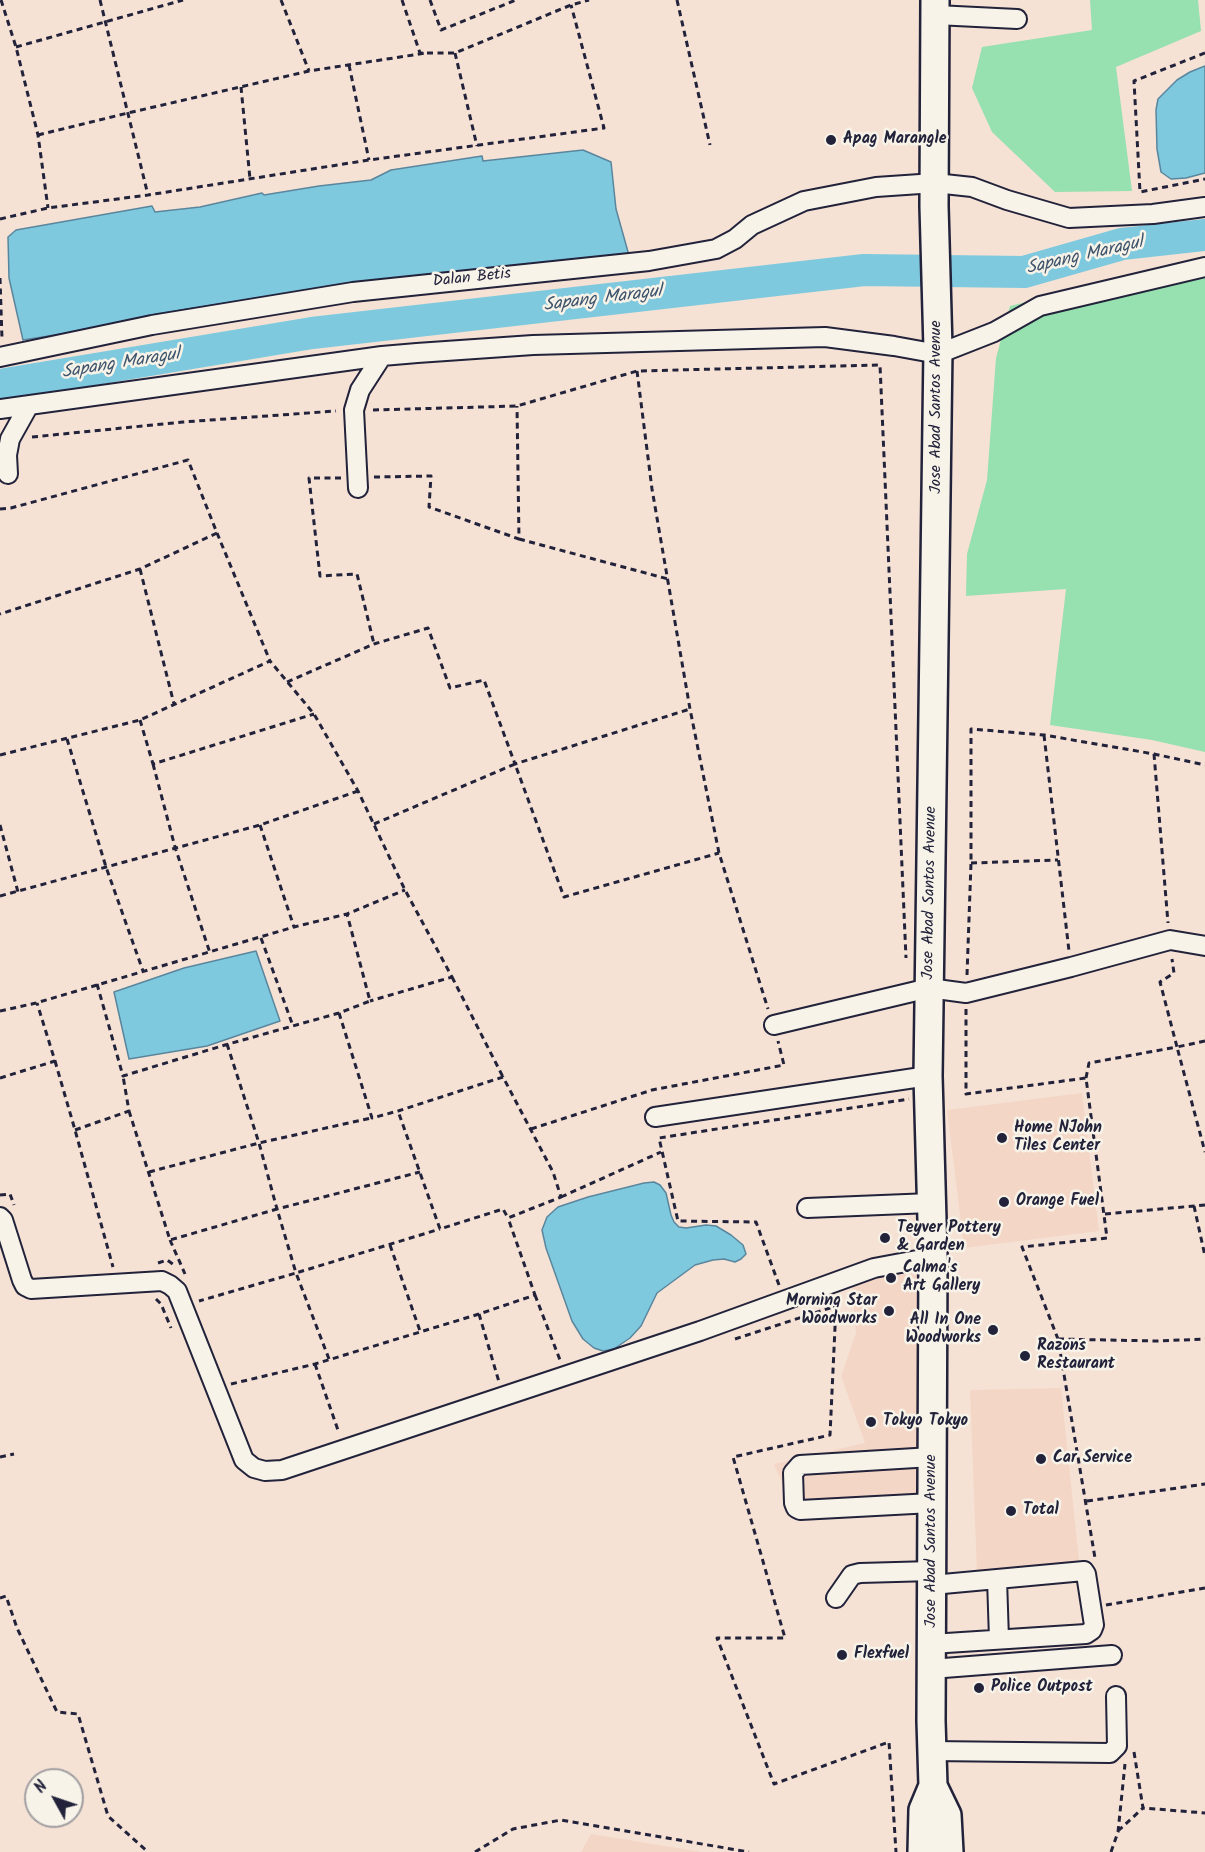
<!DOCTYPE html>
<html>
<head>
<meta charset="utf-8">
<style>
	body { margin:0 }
	#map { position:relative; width:1205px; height:1852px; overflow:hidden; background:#f5e2d4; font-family:Kalam,sans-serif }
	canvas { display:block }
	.north { position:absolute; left:24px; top:1768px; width:60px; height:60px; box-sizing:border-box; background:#f7f3e8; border:2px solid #a29fa3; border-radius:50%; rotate:310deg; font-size:16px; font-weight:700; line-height:24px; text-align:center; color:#22223b }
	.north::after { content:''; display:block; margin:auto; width:21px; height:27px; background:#22223b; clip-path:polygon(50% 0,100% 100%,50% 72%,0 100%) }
</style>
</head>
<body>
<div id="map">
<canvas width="1205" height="1852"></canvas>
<div class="north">N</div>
</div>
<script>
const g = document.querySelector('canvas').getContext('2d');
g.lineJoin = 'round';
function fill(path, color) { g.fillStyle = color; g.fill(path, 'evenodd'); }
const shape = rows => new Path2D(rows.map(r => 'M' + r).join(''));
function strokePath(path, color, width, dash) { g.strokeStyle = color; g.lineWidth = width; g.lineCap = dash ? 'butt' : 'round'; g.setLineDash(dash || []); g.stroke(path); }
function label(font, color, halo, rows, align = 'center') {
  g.font = font + ' Kalam,sans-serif'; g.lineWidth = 5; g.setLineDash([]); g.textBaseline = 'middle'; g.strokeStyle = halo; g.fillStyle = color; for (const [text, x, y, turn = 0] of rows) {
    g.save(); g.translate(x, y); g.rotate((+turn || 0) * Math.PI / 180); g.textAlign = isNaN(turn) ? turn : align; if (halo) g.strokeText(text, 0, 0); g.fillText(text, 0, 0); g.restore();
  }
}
const built = shape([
	[1082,1093,1099,1231,964,1248,947,1110],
	[922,1263,922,1506,797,1518,774,1464,865,1443,841,1376,856,1333,852,1282],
	[1061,1388,1080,1570,977,1574,970,1390],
	[591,1834,702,1852,581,1852]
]);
const green = shape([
	[1090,0,1198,0,1201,31,1116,67,1132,191,1055,192,992,132,972,88,982,47,1092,30],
	[1205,274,1205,752,1152,740,1050,725,1066,589,966,596,967,554,987,480,996,358,1010,306,1080,289]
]);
const water = shape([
	[1205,66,1205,173,1186,178,1171,179,1161,172,1157,149,1156,110,1158,99,1177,80,1190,72,1205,66],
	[583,150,611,162,616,209,630,259,364,290,258,298,156,314,81,331,23,340,9,278,8,237,16,230,152,206,155,212,200,207,262,193,264,195,319,186,371,180,391,170,482,156,483,161,583,150],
	[256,951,280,1021,207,1046,129,1059,114,992,184,968,256,951],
	[654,1182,660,1185,666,1193,671,1215,674,1222,679,1227,686,1228,706,1225,716,1226,731,1235,743,1245,746,1254,741,1259,735,1262,724,1259,713,1260,695,1265,657,1293,641,1326,630,1338,614,1349,603,1351,594,1348,583,1339,572,1321,546,1248,542,1230,547,1217,558,1207,588,1197,644,1183,654,1182]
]);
const river = shape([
	[0,385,312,333,864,270,1024,272,1122,244,1205,235]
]);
const path = shape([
	[1,0,16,47,38,135,48,208],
	[100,0,148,195],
	[281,0,309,71],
	[402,0,420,53,455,53,571,5,589,0],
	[430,0,441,30,516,0],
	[677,0,710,145],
	[16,47,183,0],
	[455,53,477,146],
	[1205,53,1134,81,1140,192,1205,179],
	[349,65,369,160],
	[241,87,250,179],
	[38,135,128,113,309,71,426,53],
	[0,219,48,208,148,195,369,160,604,128,571,5],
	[0,278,2,339],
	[637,371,652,489,690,709,719,853,768,1009],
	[373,410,517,406,637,371,880,365,906,958],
	[32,437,183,422,336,411],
	[374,477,431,476,429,507,519,539,517,406],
	[341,478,309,478,320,576,357,574,374,644],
	[0,509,11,508,188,460,217,533,140,569,0,614],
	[217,533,270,661],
	[519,539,668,579],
	[140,569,174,704],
	[287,682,374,644,428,628,450,688,484,680,515,764,690,709],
	[140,720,153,764,314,714],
	[1044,735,1069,951],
	[67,739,106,867,143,971],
	[1154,754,1168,923],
	[0,755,140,720,270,661,314,714,358,791,405,890,452,977,370,1001],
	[153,764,175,847,210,953],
	[374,824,515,764,564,897,719,853],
	[0,825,18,892],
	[260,825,294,927],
	[971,863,1058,860],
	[0,896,260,825,358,791],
	[261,938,293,1026],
	[967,975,971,863,971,729,1044,735,1154,754,1205,765],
	[452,977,503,1077],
	[97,984,123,1076,225,1045,339,1013,370,1001,347,914],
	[966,1009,966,1094,1086,1078,1107,1238,1022,1247,1058,1339,1095,1558],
	[0,1011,36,1003,294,927,347,914,405,890],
	[339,1013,372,1118,398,1111,503,1077,553,1172,561,1197,508,1218,503,1209,440,1229,398,1111],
	[1205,1041,1177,1047,1205,1152],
	[227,1044,259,1143,277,1209,420,1172],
	[55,1061,75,1130,113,1267],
	[0,1078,55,1061,37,1003],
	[1086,1078,1089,1063,1177,1047,1160,982,1174,973,1172,959],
	[129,1111,170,1240,277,1209,296,1273,199,1301],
	[531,1129,652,1090,784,1065,778,1041],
	[75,1130,129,1111,123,1076],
	[149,1172,259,1143,371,1118],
	[0,1195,10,1194,14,1205],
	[561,1197,661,1152],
	[1194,1206,1205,1256],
	[1105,1214,1205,1205],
	[170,1240,185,1274],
	[390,1245,420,1331],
	[158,1263,167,1260,174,1265],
	[779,1285,756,1222,678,1221,659,1138,909,1099],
	[535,1295,560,1360],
	[156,1299,161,1304,171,1328],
	[479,1314,499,1382],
	[735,1339,836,1306,830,1435,733,1457,785,1638,717,1638,774,1784,889,1742,896,1852],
	[1058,1339,1158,1341,1205,1339],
	[329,1359,296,1273,440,1229],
	[315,1364,339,1433],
	[231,1384,315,1364,479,1314,535,1295,508,1218],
	[0,1457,14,1454],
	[1087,1501,1205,1484],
	[0,1598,6,1596,17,1628,57,1712,78,1714,108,1816,148,1852],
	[1106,1605,1205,1588],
	[1134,1752,1143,1808,1205,1813],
	[1118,1831,1143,1808],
	[475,1852,513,1829,561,1820,749,1852],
	[1111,1852,1118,1832,1125,1764]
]);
const minor = shape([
	[936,15,1017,19],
	[0,357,152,325,353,292,649,261,716,249,735,239,752,225,804,201,876,187,935,183,972,187,1007,200,1069,218,1153,214,1205,207],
	[0,409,382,356,417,353,533,345,825,337,894,346,938,354,994,332,1040,306,1205,267],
	[8,474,7,455,10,439,29,405],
	[358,488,354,410,360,390,382,356],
	[774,1025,929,988,966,993,1071,967,1170,940,1205,946],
	[655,1117,928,1076],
	[807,1208,931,1203],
	[0,1217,3,1220,22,1280,25,1286,31,1289,162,1281,170,1285,177,1291,244,1460,254,1468,265,1471,282,1470,700,1331,874,1268,933,1257],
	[932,1503,800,1510,796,1508,794,1503,793,1473,800,1465,932,1457],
	[997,1579,999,1639],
	[836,1598,852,1575,860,1573,932,1571],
	[931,1644,1086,1634,1092,1630,1094,1625,1086,1574,1084,1571,932,1585],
	[931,1669,1112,1655],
	[931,1751,1110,1753,1117,1746,1116,1696]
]);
const highway = shape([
	[935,0,934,206,938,349,928,1076,933,1257,931,1721,933,1786,947,1815,949,1852],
	[922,1852,923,1810,933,1786]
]);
const markers = [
	[831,140,6,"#22223b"],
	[1002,1138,6,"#22223b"],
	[1004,1202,6,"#22223b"],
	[885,1238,6,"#22223b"],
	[891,1278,6,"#22223b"],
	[889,1311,6,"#22223b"],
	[993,1330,6,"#22223b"],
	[1025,1356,6,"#22223b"],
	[871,1422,6,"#22223b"],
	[1041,1459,6,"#22223b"],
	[1011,1511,6,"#22223b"],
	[842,1655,6,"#22223b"],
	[979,1688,6,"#22223b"]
];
const poiNames = [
	["Apag Marangle",843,140],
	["Home NJohn",1014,1129],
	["Tiles Center",1014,1147],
	["Orange Fuel",1016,1202],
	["Teyver Pottery",897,1229],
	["& Garden",897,1247],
	["Calma's",903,1269],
	["Art Gallery",903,1287],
	["Morning Star",877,1302,"right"],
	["Woodworks",877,1320,"right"],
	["All In One",981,1321,"right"],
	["Woodworks",981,1339,"right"],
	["Razons",1037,1347],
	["Restaurant",1037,1365],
	["Tokyo Tokyo",883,1422],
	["Car Service",1053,1459],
	["Total",1023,1511],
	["Flexfuel",854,1655],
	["Police Outpost",991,1688]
];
const streetNames = [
	["Dalan Betis",472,279,-6],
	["Jose Abad Santos Avenue",937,407,-90],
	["Jose Abad Santos Avenue",931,893,-89],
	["Jose Abad Santos Avenue",932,1541,-90]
];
const waterNames = [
	["Sapang Maragul",1085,257,-13],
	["Sapang Maragul",603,300,-7],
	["Sapang Maragul",121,365,-9]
];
fill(built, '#f4d6c6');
fill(green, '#97e0af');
fill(water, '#7fc9df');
strokePath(water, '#5a869d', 1.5);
strokePath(river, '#7fc9df', 32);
strokePath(minor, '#22223b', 22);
strokePath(highway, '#22223b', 32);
strokePath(path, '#22223b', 3, [6, 4.5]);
strokePath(minor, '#f7f3e8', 18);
strokePath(highway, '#f7f3e8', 27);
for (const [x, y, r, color] of markers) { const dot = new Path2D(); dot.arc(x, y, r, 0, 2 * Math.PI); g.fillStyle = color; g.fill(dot); strokePath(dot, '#f7f3e8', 2); }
label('bold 16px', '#22223b', '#f7f3e8', poiNames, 'left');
label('16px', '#22223b', '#f7f3e8', streetNames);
label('italic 18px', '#3e546c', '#f7f3e8', waterNames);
</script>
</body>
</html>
